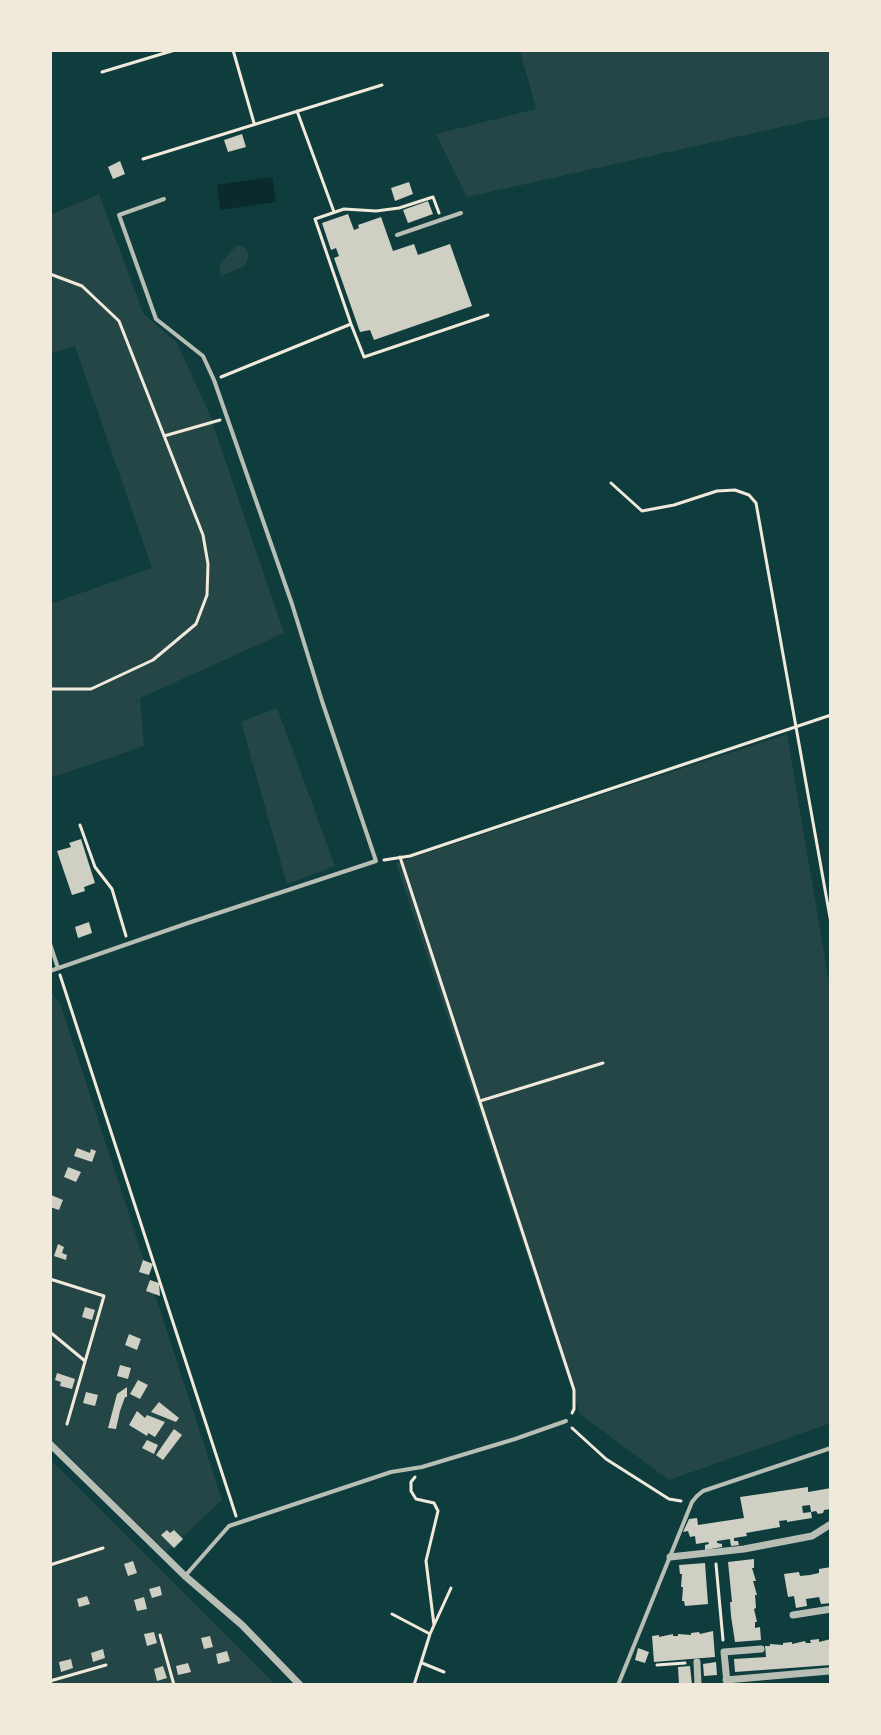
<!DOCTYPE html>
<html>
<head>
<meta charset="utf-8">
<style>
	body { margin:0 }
	#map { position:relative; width:881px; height:1735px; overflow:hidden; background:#0f3d3e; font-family:Figtree,sans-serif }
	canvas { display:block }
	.frame { position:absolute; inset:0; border:52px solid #f1e9da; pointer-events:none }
</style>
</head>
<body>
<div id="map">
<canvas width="881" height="1735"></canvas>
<div class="frame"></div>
</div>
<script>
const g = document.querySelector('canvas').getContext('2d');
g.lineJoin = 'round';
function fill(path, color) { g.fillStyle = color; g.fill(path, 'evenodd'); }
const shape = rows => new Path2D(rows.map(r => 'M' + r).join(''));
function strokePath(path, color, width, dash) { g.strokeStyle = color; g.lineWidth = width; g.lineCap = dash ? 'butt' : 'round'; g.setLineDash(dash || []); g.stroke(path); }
const green = shape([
	[520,50,831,50,831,116,467,197,436,134,536,109],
	[99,194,143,313,177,343,209,413,284,633,140,698,144,746,50,778,50,604,152,568,75,346,50,354,50,215],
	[237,245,244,247,249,254,246,264,243,267,221,276,219,265],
	[277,708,335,866,287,884,241,722],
	[787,734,831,994,831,1423,669,1480,580,1414,396,863],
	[50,990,61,1006,222,1500,166,1552,50,1438],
	[50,1459,276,1685,50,1685]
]);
const water = shape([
	[272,177,276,202,220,210,217,185]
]);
const building = shape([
	[242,134,246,147,228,152,224,140],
	[120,161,125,174,113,179,108,167],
	[409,182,413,194,395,201,391,188],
	[428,201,433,214,408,223,403,210],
	[348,214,354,230,359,228,358,225,381,217,393,251,414,244,418,255,450,244,472,306,374,340,370,330,360,332,334,258,339,256,336,248,331,250,322,223],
	[81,839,95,883,84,887,85,891,72,895,57,851,71,847,69,843],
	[89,922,92,933,78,938,75,927],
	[77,1148,90,1153,91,1149,96,1151,92,1162,74,1156],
	[68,1167,81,1172,76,1182,64,1177],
	[51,1195,63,1200,59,1210,50,1207],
	[58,1244,64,1247,62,1253,67,1255,66,1260,54,1256],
	[143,1260,153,1264,149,1275,139,1272],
	[150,1280,159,1283,160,1296,146,1291],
	[85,1307,95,1310,92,1320,82,1317],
	[129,1334,141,1339,137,1350,125,1345],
	[120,1365,131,1368,128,1379,117,1376],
	[57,1373,75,1379,72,1389,60,1386,61,1382,55,1380],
	[138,1380,148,1385,140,1399,130,1394],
	[127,1387,127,1397,125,1397,120,1411,116,1429,108,1428,117,1394],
	[86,1392,98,1395,95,1406,83,1403],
	[159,1402,179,1418,176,1422,151,1412],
	[137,1411,145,1418,147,1415,165,1422,155,1437,148,1433,147,1436,129,1425],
	[174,1429,182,1435,163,1460,156,1455],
	[147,1440,158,1445,154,1454,142,1448],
	[808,1487,808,1492,831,1488,831,1509,824,1510,823,1513,818,1514,816,1511,811,1512,810,1505,802,1506,803,1513,811,1512,812,1518,787,1522,787,1520,779,1521,780,1527,746,1533,747,1536,734,1538,734,1541,738,1541,739,1545,731,1546,730,1539,717,1541,717,1543,722,1544,722,1547,705,1550,705,1545,709,1544,708,1542,696,1544,695,1536,690,1537,688,1531,683,1532,689,1519,697,1518,698,1525,744,1518,740,1497],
	[167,1530,170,1533,174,1530,183,1539,174,1548,161,1535],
	[754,1559,754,1568,752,1568,756,1581,753,1581,757,1595,755,1595,756,1608,754,1609,757,1622,755,1622,755,1628,760,1627,761,1640,735,1642,731,1616,730,1602,732,1602,728,1562],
	[133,1561,137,1573,128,1576,124,1564],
	[705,1563,708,1604,685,1606,684,1601,682,1601,683,1587,681,1587,682,1574,680,1574,679,1565],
	[831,1567,831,1603,821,1604,819,1597,813,1598,806,1599,807,1606,796,1608,794,1596,788,1597,784,1574,799,1572,800,1576,810,1575,819,1573,819,1569],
	[160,1586,162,1595,152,1598,149,1589],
	[87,1596,90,1604,79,1607,77,1599],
	[144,1597,147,1609,137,1611,134,1600],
	[713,1631,715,1657,654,1662,652,1636,659,1635,659,1637,673,1634,673,1636,678,1636,678,1634,691,1635,691,1633,699,1632,700,1634],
	[154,1632,157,1643,147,1646,144,1634],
	[210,1636,213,1647,204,1649,201,1638],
	[819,1639,819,1642,831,1639,831,1665,735,1672,734,1659,766,1657,765,1646,770,1646,770,1644,783,1645,783,1643,792,1642,792,1644,805,1641,806,1643,811,1643,810,1640],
	[638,1648,649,1652,645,1663,635,1660],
	[103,1649,105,1658,93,1662,91,1653],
	[227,1651,230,1661,218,1664,216,1654],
	[71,1659,73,1668,61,1672,59,1662],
	[716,1662,717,1675,704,1676,703,1664],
	[188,1663,191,1672,178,1675,176,1666],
	[163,1666,167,1678,157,1681,154,1669],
	[690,1666,692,1685,679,1685,678,1667]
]);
const path = shape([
	[233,50,254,123],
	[102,72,175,50],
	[297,111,334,212],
	[143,159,382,85],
	[439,213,433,197,399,208,376,211,344,209,315,219,351,324,364,357,488,315],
	[50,274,82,286,119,321,203,535,208,564,207,595,196,624,153,660,91,689,50,689],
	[221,377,351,324],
	[164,436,220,420],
	[611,483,642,511,674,505,717,491,735,490,749,495,756,503,831,923],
	[80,825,95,867,112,889,126,936],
	[400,857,574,1390,574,1409,572,1413],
	[384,860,410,856,831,715],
	[60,975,236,1516],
	[480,1101,603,1063],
	[50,1279,104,1296,67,1424],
	[50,1332,85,1361],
	[572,1428,606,1459,669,1499,681,1501],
	[415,1477,411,1482,411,1491,416,1499,434,1503,438,1511,426,1561,434,1625],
	[716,1564,723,1640],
	[50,1565,103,1548],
	[392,1614,430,1634],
	[160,1635,174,1685],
	[422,1663,444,1672],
	[657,1665,685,1663],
	[50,1681,106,1665],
	[414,1685,430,1634,451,1588]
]);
const service = shape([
	[397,235,461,213],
	[50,944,58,968],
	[50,971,188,923,376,861,322,701,292,604,214,380,203,356,156,319,119,215,164,199],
	[185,1576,229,1526,391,1472,422,1467,515,1439,566,1421],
	[618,1685,692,1502,697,1496,703,1491,831,1448]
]);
const minor = shape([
	[50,1444,185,1576,242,1625,300,1685],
	[670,1557,744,1549,812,1536,831,1524],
	[793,1615,831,1609],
	[697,1662,698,1685],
	[726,1680,829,1671],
	[727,1683,724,1652,761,1649]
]);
fill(green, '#244646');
fill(water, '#0a2a2b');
fill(building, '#cfcfc3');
strokePath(path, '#f1e9da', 3);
strokePath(service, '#b8beb3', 4);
strokePath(minor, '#b8beb3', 7);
</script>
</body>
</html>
